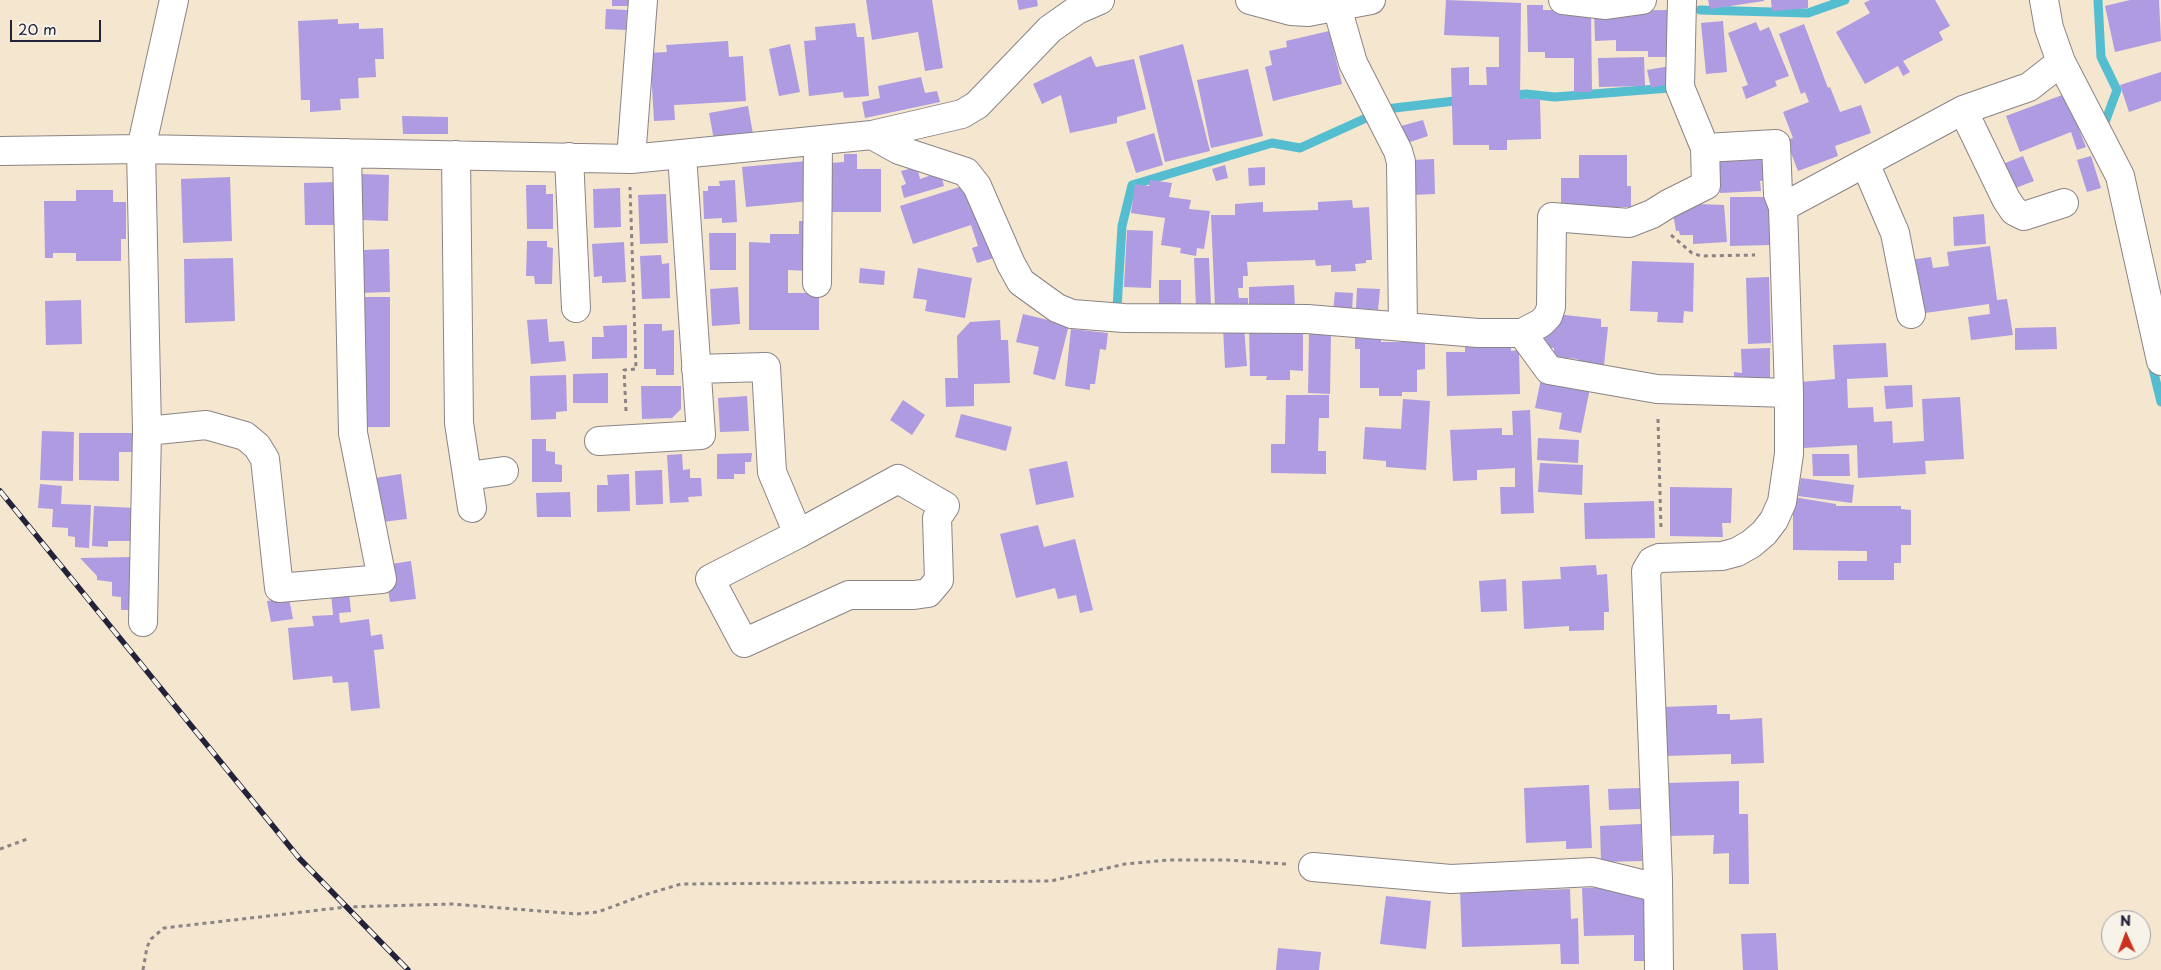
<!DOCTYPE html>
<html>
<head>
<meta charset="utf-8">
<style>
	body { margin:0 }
	#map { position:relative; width:2161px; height:970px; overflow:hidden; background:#f4e6cf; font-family:"Playpen Sans",sans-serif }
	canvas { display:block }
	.north { position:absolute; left:2101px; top:910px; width:50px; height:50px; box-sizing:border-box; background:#f7f3e8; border:1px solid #a29fa3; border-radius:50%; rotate:358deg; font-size:14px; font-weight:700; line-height:20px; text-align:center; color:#22223b }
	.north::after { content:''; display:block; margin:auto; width:18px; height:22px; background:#c8321e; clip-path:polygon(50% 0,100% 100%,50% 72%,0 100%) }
	.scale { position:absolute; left:10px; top:20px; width:91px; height:22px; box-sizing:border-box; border:2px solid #22223b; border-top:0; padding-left:6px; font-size:15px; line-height:18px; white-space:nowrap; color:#22223b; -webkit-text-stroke:4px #f7f3e8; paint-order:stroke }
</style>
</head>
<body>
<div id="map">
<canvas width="2161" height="970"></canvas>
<div class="north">N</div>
<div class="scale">20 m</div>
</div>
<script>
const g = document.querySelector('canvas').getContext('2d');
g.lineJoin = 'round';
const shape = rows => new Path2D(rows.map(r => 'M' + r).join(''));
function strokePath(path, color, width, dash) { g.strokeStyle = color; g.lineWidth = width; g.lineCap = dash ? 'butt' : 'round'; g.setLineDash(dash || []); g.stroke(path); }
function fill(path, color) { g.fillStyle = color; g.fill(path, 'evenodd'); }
const stream = shape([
	[2098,0,2101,57,2117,90,2104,125],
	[1700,10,1808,13,1845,0],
	[1509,96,1526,94,1555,97,1669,88],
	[1117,308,1122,226,1132,185,1272,143,1300,148,1386,109,1463,100],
	[2151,361,2161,402]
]);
const building = shape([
	[612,0,628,0,628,6,612,6],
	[866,0,932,0,943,68,925,71,918,32,872,40],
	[1017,0,1037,0,1038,6,1019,10],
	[1446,0,1521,3,1520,99,1540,99,1541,139,1507,140,1507,150,1489,150,1489,145,1453,145,1451,68,1469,67,1469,85,1487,85,1486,67,1499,67,1499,37,1444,35],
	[1708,0,1764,0,1764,1,1710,9],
	[1771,0,1808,0,1808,8,1772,11],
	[1870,0,1935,0,1950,26,1939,32,1943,40,1903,61,1910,72,1903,76,1898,66,1865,84,1836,32,1870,13,1864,3],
	[2130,0,2159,0,2161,41,2115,52,2105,6],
	[1527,5,1543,5,1543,10,1591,10,1592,92,1574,92,1574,58,1545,58,1545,52,1528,52],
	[606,9,627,10,626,30,605,29],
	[1668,10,1669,57,1648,57,1648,51,1616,51,1616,40,1595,41,1594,11],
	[338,19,338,24,359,23,359,29,383,28,384,59,375,59,376,77,358,78,359,98,340,99,341,110,310,112,310,100,301,100,298,21],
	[1723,21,1727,72,1706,74,1701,23],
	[1756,22,1760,31,1769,27,1789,76,1775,81,1777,86,1746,99,1742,87,1748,85,1728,33],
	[855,23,857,37,864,37,869,96,844,98,843,92,809,96,804,41,816,40,815,27],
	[1804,24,1828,88,1830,87,1840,112,1861,105,1871,133,1835,146,1838,156,1798,171,1786,140,1793,138,1783,112,1809,102,1805,92,1801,94,1779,34],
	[1329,31,1342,84,1273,101,1265,67,1272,65,1269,51,1287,47,1286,41],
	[728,41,729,57,743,56,746,101,674,105,675,120,654,121,650,53,667,52,666,45],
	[790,44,800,92,779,96,769,49],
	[1183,44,1210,151,1165,162,1139,56],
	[1091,56,1096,67,1134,59,1146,109,1117,117,1117,123,1070,133,1061,95,1042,104,1033,84],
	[1644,57,1645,86,1599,87,1598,58],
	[1670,66,1673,83,1651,88,1647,70],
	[1248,69,1263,136,1211,148,1197,80],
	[2161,72,2161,101,2129,112,2120,85],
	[921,77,925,93,937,91,940,102,865,118,862,102,880,98,878,86],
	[2065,94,2086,147,2077,150,2071,132,2020,152,2006,116],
	[748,106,753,134,714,140,709,113],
	[402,116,448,117,448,134,403,134],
	[1423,120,1428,136,1407,143,1401,126],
	[1154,133,1163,165,1136,173,1126,142],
	[844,154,857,154,857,169,881,169,881,212,830,212,829,163,844,162],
	[1579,155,1627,155,1627,186,1631,186,1631,207,1561,207,1561,178,1579,178],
	[1766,156,1767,180,1760,181,1761,191,1720,193,1719,159],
	[2023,156,2034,181,2013,189,2003,164],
	[2091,156,2101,188,2087,192,2077,160],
	[1434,159,1435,194,1413,195,1412,160],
	[807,161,810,201,746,207,742,167],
	[1225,165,1228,178,1216,181,1212,169],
	[917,167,920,179,940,172,944,186,904,198,901,186,906,184,901,171],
	[1265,167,1265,185,1249,186,1248,168],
	[362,174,389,175,388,221,361,220],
	[230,177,232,241,183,243,181,179],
	[735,180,737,222,722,223,722,218,704,219,703,191,708,191,708,186,720,186,719,181],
	[1150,180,1172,183,1169,197,1191,200,1189,209,1210,211,1204,249,1197,248,1196,256,1180,253,1181,248,1161,245,1165,218,1131,213,1135,184,1149,186],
	[335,182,335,225,305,225,304,183],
	[969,184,994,258,977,263,972,248,978,246,971,225,913,244,900,206],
	[526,185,546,185,546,194,553,194,553,229,527,229],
	[620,188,621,227,594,228,593,189],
	[76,190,113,190,113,202,126,202,126,239,121,239,121,261,76,261,76,253,53,253,53,258,45,258,44,201,76,201],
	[666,194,668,243,640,244,638,195],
	[1730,197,1770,197,1770,245,1730,246],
	[1352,200,1353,208,1369,207,1372,260,1366,260,1366,263,1355,264,1356,271,1331,272,1331,265,1316,266,1315,260,1247,262,1248,276,1243,276,1243,288,1238,288,1239,298,1248,298,1248,305,1215,307,1211,215,1235,215,1235,204,1263,202,1263,212,1318,210,1318,202],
	[1697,204,1724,205,1727,242,1693,244,1693,235,1680,235,1679,231,1676,231,1673,213],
	[1984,214,1986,244,1954,246,1953,217],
	[799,221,808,221,808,271,788,270,788,293,819,293,819,330,749,330,749,242,770,243,770,234,799,234],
	[1127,230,1153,231,1151,288,1124,287],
	[709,233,736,233,736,270,710,270],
	[527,241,547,241,547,247,553,248,552,284,535,284,534,276,526,276],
	[624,242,626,282,602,283,602,276,594,277,592,244],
	[1990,246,1997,300,2007,299,2013,335,1971,340,1968,317,1990,314,1989,304,1918,314,1910,260,1931,257,1933,268,1949,266,1947,252],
	[389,249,390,292,357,293,363,250],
	[661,255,662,264,669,263,670,298,642,299,640,256],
	[233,258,235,321,185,323,184,259],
	[1194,258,1209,258,1211,307,1196,308],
	[1632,261,1694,263,1693,312,1684,311,1683,323,1657,322,1658,312,1630,311],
	[860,268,885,271,884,285,859,283],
	[918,268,972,278,965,318,925,311,927,300,913,298],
	[1769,277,1771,343,1748,344,1746,278],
	[1159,280,1181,280,1181,307,1159,307],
	[1294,285,1295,308,1249,309,1249,287],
	[738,287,740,324,712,326,710,289],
	[1357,288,1380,289,1378,310,1356,308],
	[1335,292,1353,293,1352,312,1333,311],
	[357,297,390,297,390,427,357,427],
	[81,300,82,344,46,345,45,301],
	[1023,314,1069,325,1055,380,1033,374,1039,347,1016,342],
	[1556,314,1601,319,1601,327,1608,327,1604,365,1601,365,1600,369,1577,367,1578,359,1554,357,1554,348,1544,347,1545,328,1555,329],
	[547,319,549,342,564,341,566,361,531,364,527,320],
	[1000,320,1001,340,1008,340,1010,383,974,384,974,406,946,407,945,378,958,378,957,336,970,322],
	[644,324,662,324,662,331,674,330,674,375,656,375,656,369,644,369],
	[627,325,627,358,592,359,592,337,604,337,603,326],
	[1244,326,1247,366,1225,368,1223,327],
	[1303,327,1303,371,1290,370,1290,380,1266,380,1267,376,1250,376,1249,328],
	[2056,327,2057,349,2015,350,2015,328],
	[1071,329,1108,333,1106,350,1100,349,1095,384,1090,384,1090,390,1065,386],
	[1309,332,1331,332,1330,394,1308,393],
	[1355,334,1381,334,1381,342,1425,342,1425,369,1417,370,1417,392,1402,392,1402,396,1379,396,1379,388,1360,388,1360,349,1355,349],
	[1511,340,1511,351,1519,350,1520,394,1447,396,1446,352,1465,352,1465,341],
	[1886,343,1888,377,1847,379,1848,408,1873,407,1874,422,1892,421,1893,443,1924,441,1922,399,1960,397,1964,459,1925,461,1926,474,1858,478,1857,445,1804,448,1801,382,1835,379,1833,345],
	[1770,348,1770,381,1734,382,1734,372,1742,373,1741,349],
	[608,373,608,403,573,403,573,374],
	[566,375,567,411,556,412,556,419,531,420,530,376],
	[1541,379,1590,388,1581,433,1559,429,1562,413,1535,408],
	[1912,385,1913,407,1886,409,1884,386],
	[641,386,681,386,681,409,672,418,642,419],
	[1286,395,1329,395,1329,418,1319,418,1318,451,1326,451,1326,474,1271,473,1271,444,1285,444],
	[747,396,749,431,720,432,718,398],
	[1403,399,1430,401,1426,470,1386,467,1386,461,1363,459,1365,427,1401,429],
	[903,400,925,415,912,435,890,420],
	[1530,410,1534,513,1501,514,1500,487,1515,487,1515,468,1477,470,1477,480,1453,481,1450,430,1502,428,1502,435,1513,435,1512,411],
	[961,414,1012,427,1006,451,955,437],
	[42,431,74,432,73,481,40,480],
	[79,433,135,433,135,452,119,452,119,481,79,480],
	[1538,438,1579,440,1578,463,1537,460],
	[532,439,546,439,546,451,555,452,555,464,562,465,562,482,532,482],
	[752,453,751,462,745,462,745,474,734,474,734,479,717,479,717,454],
	[682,454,683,470,690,469,690,478,701,478,702,496,688,497,689,502,670,503,667,455],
	[1812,454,1849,454,1850,476,1813,476],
	[1067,461,1074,497,1036,505,1029,469],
	[1540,463,1583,465,1582,495,1538,492],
	[662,470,663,504,636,505,635,471],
	[401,474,407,519,382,522,375,478],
	[629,474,630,511,597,512,597,485,608,485,607,475],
	[1801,478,1854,485,1852,503,1798,496],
	[40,484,62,486,61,504,91,505,89,548,75,547,75,537,68,536,68,528,52,527,53,509,38,508],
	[1670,487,1732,488,1731,523,1722,523,1723,537,1670,536],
	[570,492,571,517,537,517,536,493],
	[1793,497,1836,504,1836,506,1901,506,1901,509,1911,510,1911,545,1901,545,1901,563,1894,563,1894,580,1838,580,1838,561,1867,561,1867,551,1793,550],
	[1654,501,1655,538,1585,539,1584,503],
	[94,506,135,508,133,541,108,541,108,547,92,546],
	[1038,525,1044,547,1075,539,1093,610,1080,613,1076,595,1058,599,1055,588,1016,598,1000,534],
	[132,557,131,610,121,610,121,597,112,596,112,582,97,580,97,576,80,558],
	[411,561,416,599,390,602,387,583,391,564],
	[1596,565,1597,575,1607,574,1609,612,1604,612,1604,630,1569,631,1569,626,1524,629,1522,581,1561,579,1560,567],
	[1506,579,1507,611,1481,612,1479,581],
	[349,592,351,612,339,613,340,623,369,619,371,636,382,634,384,649,374,650,380,708,351,711,348,682,333,683,332,676,293,680,288,628,314,626,312,616,333,615,331,593],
	[289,598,293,619,271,622,267,601],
	[1717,705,1717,714,1730,714,1730,720,1762,718,1764,763,1731,764,1731,754,1665,756,1663,707],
	[1739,781,1739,814,1748,814,1749,884,1729,884,1729,853,1713,854,1714,835,1667,836,1666,783],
	[1589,785,1592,848,1566,849,1566,841,1526,843,1524,788],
	[1641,788,1641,809,1609,810,1608,789],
	[1641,824,1642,861,1601,862,1600,826],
	[1507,887,1508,891,1570,889,1571,919,1578,918,1579,964,1561,964,1560,944,1462,947,1460,888],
	[1618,887,1646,895,1650,961,1634,961,1634,935,1584,936,1582,888],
	[1386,896,1431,901,1426,949,1380,944],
	[1776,933,1778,970,1743,970,1741,934],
	[1278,948,1321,952,1319,970,1276,970]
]);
const path = shape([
	[1671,235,1692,253,1701,256,1755,255],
	[626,411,624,370,636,369,630,187],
	[1658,419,1661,530],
	[0,849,30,838],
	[143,970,147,947,151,939,164,928,346,907,452,904,577,914,598,912,644,895,681,884,1051,881,1125,864,1168,860,1227,860,1286,864]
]);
const minor = shape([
	[1250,0,1291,11,1308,12,1371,0],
	[1563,0,1606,5,1642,0],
	[2044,0,2049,28,2061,62,2120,176,2161,361],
	[1337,7,1353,63,1398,151,1401,162,1403,327],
	[1963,110,2006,199,2014,211,2024,216,2064,203],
	[872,135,899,150,966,172,977,186,1011,264,1021,282,1057,308,1072,314,1124,318,1307,319,1478,333,1522,333,1549,370,1657,389,1789,393],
	[1705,148,1776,144,1778,194,1783,207],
	[0,151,141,149,631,159,872,135,962,114,977,105,1050,29,1077,10,1100,0],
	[456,155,459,423,472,508],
	[569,157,576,308],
	[631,159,643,0],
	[1865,163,1895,233,1911,314],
	[817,283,818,141],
	[1522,333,1541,323,1548,316,1551,307,1552,217,1629,223,1652,214,1668,204,1706,185,1705,148,1680,87,1682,0],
	[696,369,766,367,772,472,798,534,898,479,945,506,937,518,939,580,928,593,914,595,849,595,744,643,710,579,798,534],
	[147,431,206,425,245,436,257,446,265,459,279,588,382,579,353,433,347,153],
	[599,441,701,435,682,155],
	[468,476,504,471],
	[143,622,147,431,141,149,174,0],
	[1313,867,1451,879,1593,872,1658,888],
	[1659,970,1658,879,1646,571,1652,561,1659,558,1722,556,1737,552,1751,544,1764,533,1774,520,1782,502,1789,454,1789,393,1783,207,1963,110,2029,87,2061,62]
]);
const rail = shape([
	[0,491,299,858,408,970]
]);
strokePath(stream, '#54bdd0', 9);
fill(building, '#ae9be1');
strokePath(minor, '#8b8485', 30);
strokePath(path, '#8b8485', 3, [4, 4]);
strokePath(minor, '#fff', 28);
strokePath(rail, '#22223b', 5.5);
strokePath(rail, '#f7f3e8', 4, [11]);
</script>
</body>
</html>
